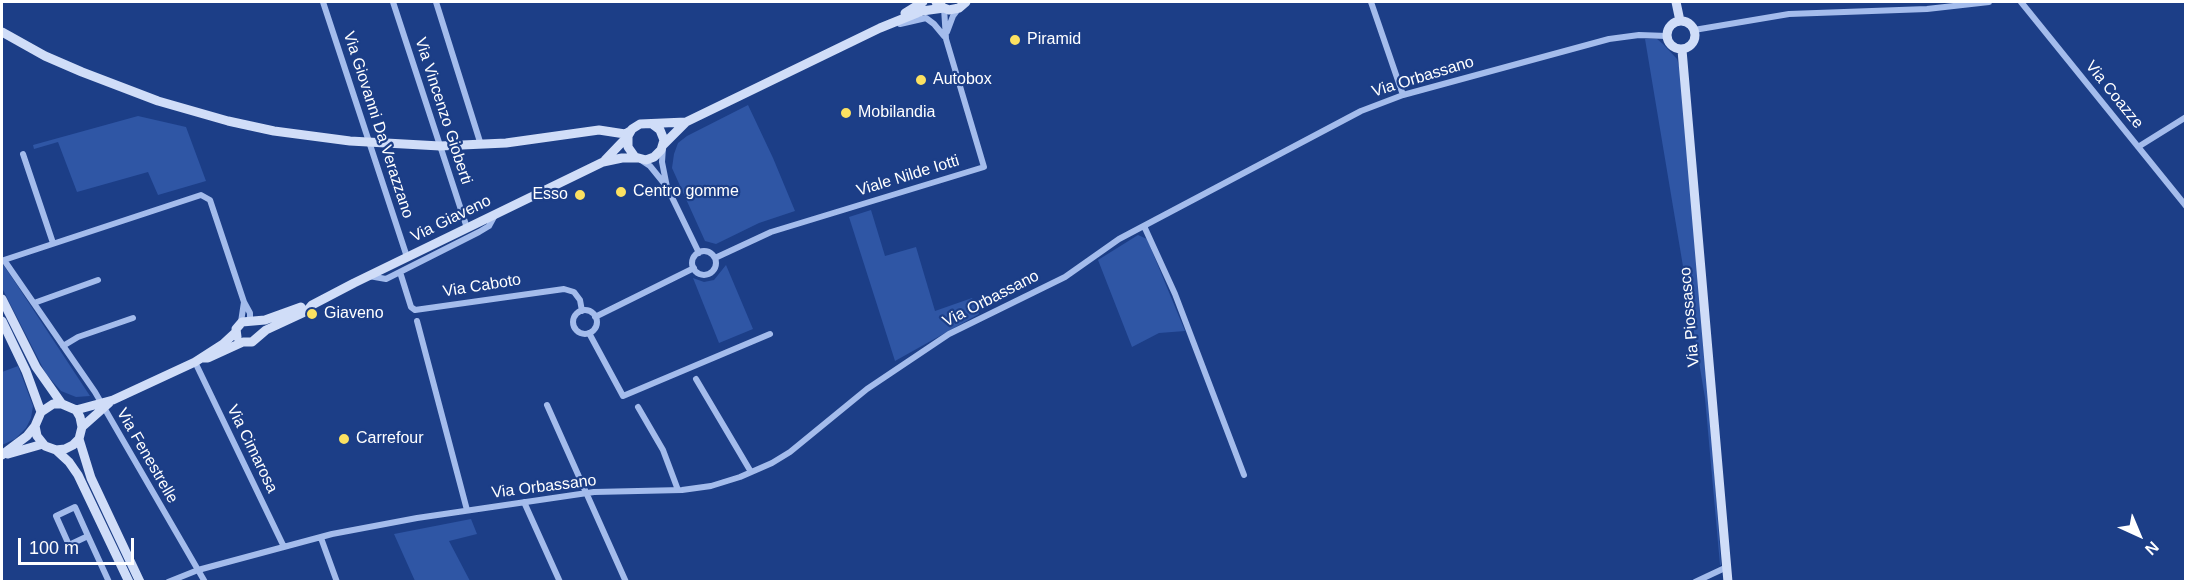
<!DOCTYPE html>
<html>
<head>
<meta charset="utf-8">
<style>
	body { margin:0 }
	#map { position:relative; width:2187px; height:583px; overflow:hidden; background:#1c3e87; font-family:Helvetica,sans-serif }
	canvas { display:block }
	.frame { position:absolute; inset:0; border:3px solid #fff; pointer-events:none }
	.north { position:absolute; left:2109px; top:505px; width:60px; height:60px; -webkit-text-stroke:4px #1c3e87; paint-order:stroke; rotate:136deg; font-size:16px; font-weight:700; line-height:24px; text-align:center; color:#fff }
	.north::after { content:''; display:block; margin:auto; width:21px; height:27px; background:#fff; clip-path:polygon(50% 0,100% 100%,50% 72%,0 100%) }
	.scale { position:absolute; left:18px; top:538px; width:116px; height:27px; box-sizing:border-box; border:3px solid #fff; border-top:0; padding-left:8px; font-size:18px; line-height:21px; white-space:nowrap; color:#fff; -webkit-text-stroke:4px #1c3e87; paint-order:stroke }
</style>
</head>
<body>
<div id="map">
<canvas width="2187" height="583"></canvas>
<div class="frame"></div>
<div class="north">N</div>
<div class="scale">100 m</div>
</div>
<script>
const g = document.querySelector('canvas').getContext('2d');
g.lineJoin = 'round';
function fill(path, color) { g.fillStyle = color; g.fill(path, 'evenodd'); }
const shape = rows => new Path2D(rows.map(r => 'M' + r).join(''));
function strokePath(path, color, width, dash) { g.strokeStyle = color; g.lineWidth = width; g.lineCap = dash ? 'butt' : 'round'; g.setLineDash(dash || []); g.stroke(path); }
function label(font, color, halo, rows, align = 'center') {
  g.font = font + ' Helvetica,sans-serif'; g.lineWidth = 4.5; g.setLineDash([]); g.textBaseline = 'middle'; g.strokeStyle = halo; g.fillStyle = color; for (const [text, x, y, turn = 0] of rows) {
    g.save(); g.translate(x, y); g.rotate((+turn || 0) * Math.PI / 180); g.textAlign = isNaN(turn) ? turn : align; if (halo) g.strokeText(text, 0, 0); g.fillText(text, 0, 0); g.restore();
  }
}
const green = shape([
	[1645,39,1657,39,1663,44,1677,59,1681,73,1709,399,1721,565,1720,565,1705,398],
	[748,105,773,158,795,211,759,223,716,244,705,241,672,168,674,154,678,143,687,136],
	[138,116,186,127,206,181,158,195,148,172,77,192,58,142,34,149,33,145],
	[871,210,885,256,916,247,935,311,972,298,979,314,895,361,849,217],
	[1138,235,1147,239,1185,331,1159,333,1132,347,1098,260],
	[2,263,15,282,90,396,76,397,61,391,46,374,2,288],
	[726,265,753,329,719,343,693,278,704,282,714,280],
	[18,366,33,406,31,418,26,428,15,439,2,445,2,372],
	[471,519,477,534,449,541,470,581,415,581,394,534]
]);
const street = shape([
	[323,2,407,257],
	[393,2,467,228],
	[436,2,481,145],
	[1371,2,1403,95],
	[2021,2,2186,206],
	[900,24,926,18,934,24,944,36],
	[1694,30,1789,14,1927,9,1989,2],
	[947,32,953,16,959,8],
	[663,147,662,162,667,187,699,253],
	[2138,147,2186,117],
	[23,154,53,243],
	[641,160,650,166,663,182],
	[1144,226,1175,294,1244,475],
	'692 263a12 12 0 1 1 24 0a12 12 0 1 1-24 0Z',
	[715,258,771,232,984,167,946,39,944,8],
	[400,272,411,307,415,310,564,289,574,292,580,300,582,311],
	[369,276,386,279,479,232,489,226,495,215],
	[34,303,98,280],
	'573 322a12 12 0 1 1 24 0a12 12 0 1 1-24 0Z',
	[595,317,694,268],
	[417,321,467,510],
	[241,322,244,302],
	[589,333,623,396,770,334],
	[63,346,78,337,133,318],
	[195,362,284,547],
	[696,379,751,472],
	[547,405,626,582],
	[638,407,663,450,678,490],
	[524,502,560,582],
	[88,536,69,545,56,516,75,507,88,536,109,582],
	[321,538,337,582],
	[168,582,198,570,332,534,417,518,594,492,682,490,711,486,740,477,772,463,790,452,867,389,949,334,1065,277,1119,239,1361,111,1403,95,1609,39,1639,35,1667,36],
	[205,582,95,392,4,260,201,195,210,200,244,302,250,313,250,321],
	[1695,582,1727,567]
]);
const secondary = shape([
	[936,2,944,8,949,10,959,8,966,2],
	[1676,2,1680,21],
	[905,13,923,2],
	'1667 35a14 14 0 1 1 28 0a14 14 0 1 1-28 0Z',
	[2,32,45,56,82,72,158,101,228,121,274,131,350,141,440,146,506,143,599,130,625,134,630,131],
	[1682,50,1728,582],
	[628,136,628,147,635,157,646,160,654,157,661,150,664,140,660,130,652,124],
	[663,145,686,122,880,28,922,11,944,8],
	[605,160,628,136,632,129,640,124,686,122],
	[2,299,36,367,62,404],
	[2,321,26,371,41,412],
	[237,337,236,329,242,322,265,320,301,307],
	[203,358,208,358,243,342,252,342,266,330,307,311,312,305,354,283,603,162,622,158,638,158],
	[76,410,113,400,195,362,223,344,236,332],
	[82,427,109,403],
	[79,439,91,478,140,582],
	[56,450,65,449,73,445,79,439,82,427,80,417,76,410,62,404,53,404,41,412,35,426,37,436,45,446,56,450,69,462,78,475,129,582],
	[8,454,43,444],
	[2,455,27,436,35,426]
]);
const markers = [
	[1015,40,6,"#fce161"],
	[921,80,6,"#fce161"],
	[846,113,6,"#fce161"],
	[621,192,6,"#fce161"],
	[580,195,6,"#fce161"],
	[312,314,6,"#fce161"],
	[344,439,6,"#fce161"]
];
const poiNames = [
	["Piramid",1027,40],
	["Autobox",933,80],
	["Mobilandia",858,113],
	["Centro gomme",633,192],
	["Esso",568,195,"right"],
	["Giaveno",324,314],
	["Carrefour",356,439]
];
const streetNames = [
	["Via Orbassano",1423,77,-17],
	["Via Coazze",2114,95,51],
	["Via Vincenzo Gioberti",443,111,72],
	["Via Giovanni Da Verazzano",378,125,72],
	["Viale Nilde Iotti",908,176,-17],
	["Via Giaveno",451,219,-26],
	["Via Caboto",482,286,-9],
	["Via Orbassano",991,299,-27],
	["Via Piossasco",1690,317,-95],
	["Via Cimarosa",252,449,64],
	["Via Fenestrelle",147,456,60],
	["Via Orbassano",544,487,-7]
];
fill(green, '#2f56a5');
strokePath(street, '#a4bcec', 6);
strokePath(secondary, '#d0ddf8', 9);
for (const [x, y, r, color] of markers) { const dot = new Path2D(); dot.arc(x, y, r, 0, 2 * Math.PI); g.fillStyle = color; g.fill(dot); strokePath(dot, '#1c3e87', 2); }
label('16px', '#fff', '#1c3e87', poiNames, 'left');
label('16px', '#fff', '#1c3e87', streetNames);
</script>
</body>
</html>
